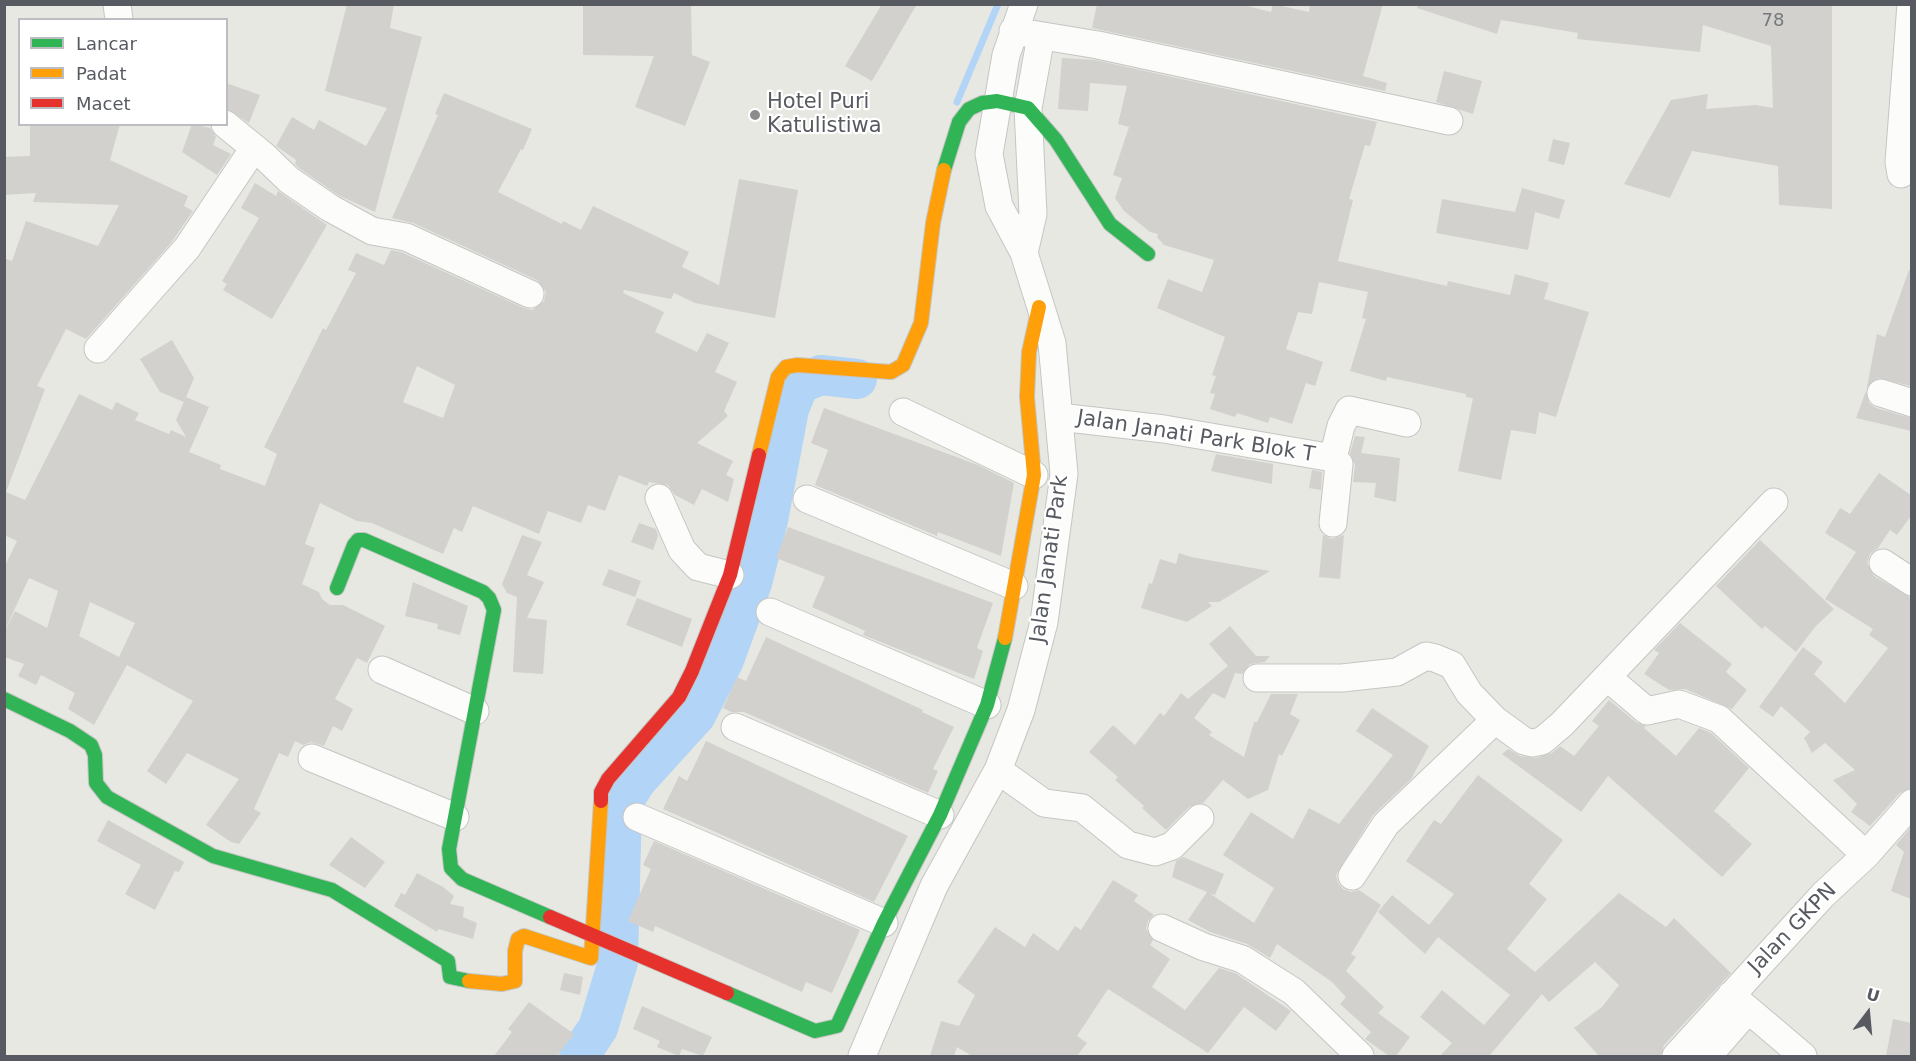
<!DOCTYPE html>
<style>
body{margin:0}
#map{position:relative;width:1916px;height:1061px;overflow:hidden;background:#e8e8e2;font-family:"DejaVu Sans",sans-serif}
canvas{display:block}
.frame{position:absolute;inset:0;border:6px solid #575b61;pointer-events:none}
.legend{position:absolute;left:18px;top:18px;width:210px;height:108px;box-sizing:border-box;background:#fff;border:2px solid #bcbdc0;margin:0;padding:8px 10px;list-style:none;font-size:18px;color:#575b61}
.legend li{display:flex;align-items:center;gap:12px;height:30px}
.legend b{width:30px;border:2px solid #bcbdc0}
.north{position:absolute;left:1838px;top:983px;width:60px;height:60px;-webkit-text-stroke:4px #fff;paint-order:stroke;rotate:16deg;font-size:16px;font-weight:700;line-height:24px;text-align:center;color:#575b61}
.north::after{content:'';display:block;margin:auto;width:21px;height:27px;background:#575b61;clip-path:polygon(50% 0,100% 100%,50% 72%,0 100%)}
</style>
<div id="map">
<canvas width="1916" height="1061"></canvas>
<div class="frame"></div>
<ul class="legend">
<li><b style="height:8px;background:#30b455"></b>Lancar</li>
<li><b style="height:8px;background:#ff9f0a"></b>Padat</li>
<li><b style="height:8px;background:#e5322d"></b>Macet</li>
</ul>
<div class="north">U</div>
</div>
<script>
const ctx = document.querySelector('canvas').getContext('2d');
ctx.lineJoin = 'round';
function poly(rows) {
  const path = new Path2D();
  for (const r of rows) {
    path.moveTo(r[0], r[1]);
    for (let i = 2; i < r.length; i += 2) path.lineTo(r[i], r[i + 1]);
  }
  return path;
}
function trace(path, color, width, dash) {
  ctx.strokeStyle = color;
  ctx.lineWidth = width;
  ctx.lineCap = dash ? 'butt' : 'round';
  ctx.setLineDash(dash || []);
  ctx.stroke(path);
}
function fillPath(path, color) {
  ctx.fillStyle = color;
  ctx.fill(path, 'evenodd');
}
function write(font, color, halo, rows, align = 'center') {
  ctx.font = font + ' "DejaVu Sans",sans-serif';
  ctx.lineWidth = 4.5;
  ctx.setLineDash([]);
  ctx.textBaseline = 'middle';
  ctx.strokeStyle = halo;
  ctx.fillStyle = color;
  for (const [text, x, y, turn = 0] of rows) {
    ctx.save();
    ctx.translate(x, y);
    ctx.rotate((+turn || 0) * Math.PI / 180);
    ctx.textAlign = isNaN(turn) ? turn : align;
    if (halo) ctx.strokeText(text, 0, 0);
    ctx.fillText(text, 0, 0);
    ctx.restore();
  }
}
trace(poly([
 [957,102,998,4]
]), '#b2d4f6', 7);
trace(poly([
 [579,1056,598,1028,618,962,622,804,636,781,696,715,724,660,752,583,768,520,789,409,799,384,821,375,857,379]
]), '#b2d4f6', 40);
fillPath(poly([
 [347,4,394,4,390,28,422,37,375,212,338,195,299,168,295,164,296,160,276,146,292,117,314,130,319,120,366,146,387,108,325,91],
 [583,4,691,5,692,55,710,62,685,126,635,107,654,56,583,55],
 [882,4,917,4,872,81,845,66],
 [1097,4,1239,4,1271,12,1273,4,1309,12,1310,4,1383,4,1363,76,1387,83,1385,91,1092,28],
 [1418,4,1832,4,1832,209,1779,205,1778,166,1692,151,1670,198,1624,184,1671,100,1708,94,1706,109,1755,105,1773,108,1771,46,1703,25,1700,52,1577,39,1578,33,1501,20,1497,34,1417,8],
 [1062,58,1095,60,1377,122,1370,146,1365,145,1349,199,1353,200,1338,261,1447,286,1448,281,1510,295,1515,274,1549,283,1544,299,1589,312,1556,417,1539,412,1536,434,1511,430,1501,480,1458,471,1473,398,1466,397,1466,394,1387,377,1386,381,1350,371,1366,319,1362,318,1368,292,1319,282,1312,314,1298,312,1286,349,1323,362,1315,386,1306,383,1292,424,1270,417,1268,423,1237,413,1235,417,1210,409,1215,394,1210,393,1216,376,1212,375,1225,337,1157,308,1168,279,1202,292,1214,260,1164,245,1157,237,1158,234,1150,232,1124,211,1115,198,1122,178,1113,175,1129,127,1118,124,1127,86,1090,83,1088,111,1058,109],
 [1444,71,1482,81,1473,114,1436,102],
 [226,83,260,95,249,123,226,108],
 [444,93,532,129,523,150,521,149,498,192,562,224,563,221,581,230,593,206,689,252,682,267,719,285,739,179,798,190,775,318,695,303,674,293,671,299,624,290,623,293,664,312,655,332,697,352,707,333,729,343,715,372,737,382,724,411,728,416,697,443,733,461,726,475,734,479,728,502,702,489,694,505,675,495,668,485,649,482,647,486,619,475,605,511,588,505,581,523,548,511,539,534,473,506,462,532,454,528,443,554,372,523,357,521,320,503,305,544,315,548,302,584,319,592,322,599,330,605,343,605,385,626,367,663,357,658,335,699,353,709,342,731,333,726,324,746,311,742,303,745,295,741,288,757,279,753,254,809,261,813,239,844,231,842,206,825,239,779,187,753,166,784,147,771,193,701,127,665,94,725,68,709,75,693,41,675,36,685,18,676,24,664,4,657,4,632,15,611,47,628,58,591,29,578,4,632,4,568,17,541,4,535,4,258,12,261,26,221,98,246,119,205,33,202,36,193,4,195,4,157,30,156,30,124,120,124,110,160,188,196,184,206,193,211,171,243,86,339,66,329,37,386,45,389,6,492,25,500,79,394,112,410,116,402,139,413,135,420,169,434,171,430,186,437,176,420,186,397,209,407,189,452,221,465,220,469,265,486,277,454,264,447,323,328,326,330,356,273,348,270,356,253,384,265,391,250,401,252,524,308,532,310,544,301,546,292,537,280,413,223,392,218,438,115,435,114],
 [417,366,455,385,443,418,403,402],
 [90,602,135,623,119,657,79,636],
 [192,124,210,128,216,137,213,145,231,154,217,175,182,152],
 [1553,139,1570,143,1564,165,1548,161],
 [255,183,276,196,278,191,327,225,272,319,223,290,227,284,222,281,259,218,241,208],
 [1522,188,1565,200,1559,219,1535,212,1528,250,1436,233,1442,199,1515,212],
 [1909,270,1911,270,1911,386,1878,378,1867,387,1877,334,1885,337],
 [172,340,194,378,184,402,160,392,140,359],
 [1866,391,1869,403,1876,408,1911,418,1911,431,1856,418],
 [824,408,978,465,1014,483,1001,556,938,532,937,536,815,485,828,450,811,443],
 [1355,436,1365,437,1361,453,1400,458,1396,502,1374,497,1376,483,1353,482,1355,465,1350,453],
 [1216,454,1273,464,1272,484,1211,471],
 [1312,470,1322,472,1321,490,1309,488],
 [1879,473,1911,495,1911,516,1897,535,1890,530,1878,548,1870,554,1867,563,1874,576,1911,598,1911,788,1900,793,1870,826,1851,812,1857,804,1833,780,1855,770,1825,743,1812,753,1804,738,1810,732,1781,706,1773,717,1759,707,1803,647,1823,662,1814,674,1845,703,1888,648,1869,635,1873,629,1825,599,1856,552,1825,533,1840,508,1850,514],
 [639,523,656,529,658,536,653,550,631,542],
 [788,527,993,603,977,648,983,651,974,679,863,635,865,631,812,607,825,577,776,558],
 [522,535,542,542,527,575,544,582,527,618,547,620,543,674,513,672,517,597,507,593,502,584],
 [1323,535,1332,539,1344,535,1340,579,1319,577],
 [1760,540,1834,609,1815,627,1796,652,1765,626,1762,629,1716,586],
 [1179,553,1191,557,1270,571,1219,602,1208,602,1212,606,1187,622,1141,608,1149,583,1152,584,1160,559,1176,564],
 [609,569,641,581,635,597,602,585],
 [413,582,468,606,460,635,437,629,438,624,405,616],
 [637,598,692,619,682,647,626,625],
 [1680,623,1732,664,1726,672,1747,690,1732,709,1685,689,1669,690,1644,674,1659,653,1654,650],
 [1230,626,1256,656,1270,656,1265,662,1250,664,1242,674,1235,673,1225,699,1213,693,1194,718,1212,732,1209,735,1244,757,1254,722,1257,722,1271,694,1298,694,1290,714,1300,720,1282,756,1279,754,1268,790,1248,799,1223,780,1203,803,1189,807,1166,830,1142,808,1144,806,1115,780,1118,777,1089,752,1113,725,1135,745,1160,713,1164,716,1181,693,1188,699,1228,666,1209,644],
 [766,637,923,710,922,712,954,727,933,769,938,771,928,793,744,712,731,712,723,708,737,677,746,681],
 [1609,700,1637,723,1646,726,1644,728,1676,756,1699,728,1711,733,1749,768,1714,811,1731,825,1728,827,1731,826,1752,844,1722,877,1608,776,1581,812,1502,754,1508,749,1520,756,1535,758,1552,753,1560,746,1574,756,1599,726,1592,721],
 [1372,708,1429,746,1411,779,1373,815,1336,875,1338,883,1343,889,1351,892,1359,890,1381,905,1351,954,1356,957,1346,971,1384,1007,1378,1013,1410,1037,1396,1056,1389,1056,1365,1039,1371,1032,1340,1004,1346,997,1332,982,1277,944,1270,958,1247,944,1210,932,1188,920,1207,892,1172,877,1176,861,1183,857,1224,874,1215,895,1209,893,1254,923,1274,888,1223,855,1251,812,1293,839,1309,808,1339,824,1393,755,1356,731],
 [706,741,908,836,874,902,663,809,679,776,687,781],
 [1478,775,1563,840,1529,884,1547,899,1507,949,1535,972,1619,893,1666,927,1674,918,1731,973,1664,1045,1661,1056,1599,1056,1574,1028,1602,1007,1619,985,1595,962,1549,1002,1542,994,1489,1056,1440,1056,1452,1043,1420,1017,1442,990,1484,1025,1510,995,1438,937,1425,954,1378,912,1392,895,1429,925,1454,894,1406,861,1434,820,1441,824],
 [108,820,184,862,179,872,175,871,155,910,125,894,141,865,97,841],
 [1911,827,1911,899,1891,891,1904,852,1896,845],
 [351,837,385,862,365,888,329,865],
 [654,841,860,930,832,993,806,982,802,992,655,926,653,932,628,921,651,869,643,865],
 [417,873,443,887,454,896,450,904,464,907,463,917,477,923,473,939,438,929,437,932,394,906,401,893,405,895],
 [1113,880,1138,895,1134,901,1154,915,1148,921,1146,929,1153,940,1150,945,1170,959,1152,987,1185,1010,1219,968,1235,973,1291,1011,1276,1031,1244,1007,1208,1053,1108,989,1077,1036,1087,1043,1077,1056,972,1056,957,1047,954,1056,930,1056,941,1021,959,1026,975,995,957,982,995,927,1025,947,1033,933,1058,951,1075,926,1081,930],
 [564,973,583,977,580,995,560,990],
 [529,1002,574,1034,557,1056,494,1056,512,1032,508,1029],
 [642,1006,712,1037,703,1056,682,1049,679,1056,657,1047,660,1041,633,1029],
 [1893,1019,1911,1023,1911,1056,1886,1056]
]), '#d2d1cd');
const street = poly([
 [117,4,119,20],
 [1013,31,1098,45,1449,121],
 [225,124,263,155,289,180,330,208,372,231,406,237,530,294],
 [1901,174,1899,162,1911,4],
 [1024,253,1033,214,1028,108,1041,36],
 [98,349,187,248,254,148],
 [1881,393,1912,403],
 [903,412,1034,475],
 [1059,417,1164,429,1333,458,1341,426,1349,410,1407,423],
 [659,498,682,550,698,567,730,575],
 [807,499,1014,586],
 [1333,523,1339,464,1333,458],
 [1883,563,1912,582],
 [770,612,987,705],
 [382,670,475,711],
 [1607,677,1647,711,1679,704,1719,719,1866,855],
 [1257,678,1342,678,1397,672,1426,656,1435,658,1452,665,1469,693,1495,720,1524,741,1532,743,1542,741,1562,724,1774,502],
 [735,727,940,815],
 [312,758,455,817],
 [998,770,1044,803,1082,808,1128,845,1155,852,1172,846,1200,818],
 [637,817,884,923],
 [1352,876,1386,824,1495,720],
 [1162,928,1204,947,1242,959,1294,992,1360,1056],
 [1731,995,1803,1056],
 [862,1056,934,886,998,770,1021,710,1044,622,1064,474,1052,343,1024,253,999,206,989,154,1006,55,1024,4],
 [1676,1056,1823,895,1866,855,1912,803],
 [1708,1056,1748,1010]
]);
const fast = poly([
 [944,170,959,122,969,109,982,103,997,101,1028,108,1056,140,1110,224,1148,254],
 [337,588,354,545,358,540,364,540,483,592,489,598,494,610,449,849,451,868,462,879,550,917],
 [4,699,70,731,91,745,95,755,96,783,107,797,213,856,332,890,448,961,450,977,469,981],
 [727,993,815,1031,837,1026,884,923,940,815,987,705,1005,638]
]);
const slow = poly([
 [759,455,778,377,786,367,797,365,891,372,903,365,921,323,933,223,944,170],
 [1005,638,1034,475,1027,397,1029,352,1039,307],
 [469,981,502,984,515,981,515,951,518,939,524,936,591,958,601,801]
]);
const jam = poly([
 [601,801,601,792,608,779,679,697,692,671,730,575,759,455],
 [550,917,727,993]
]);
trace(street, '#c4c6c4', 29);
trace(fast, '#c4c5c4', 16);
trace(slow, '#c4c5c4', 16);
trace(jam, '#c4c5c4', 16);
trace(street, '#fcfcfb', 27);
trace(fast, '#30b455', 14);
trace(slow, '#ff9f0a', 14);
trace(jam, '#e5322d', 14);
for (const [x, y, r, color] of [
 [755,115,6,"#8a8c8e"]
]) {
  const dot = new Path2D();
  dot.arc(x, y, r, 0, 2 * Math.PI);
  ctx.fillStyle = color;
  ctx.fill(dot);
  trace(dot, '#fff', 2);
}
write('18px', '#76797c', null, [
 ["78",1773,21]
]);
write('21px', '#575b61', '#fff', [
 ["Hotel Puri",767,103],
 ["Katulistiwa",767,127]
], 'left');
write('21px', '#575b61', '#fff', [
 ["Jalan Janati Park Blok T",1196,437,9],
 ["Jalan Janati Park",1050,559,-82],
 ["Jalan GKPN",1793,929,-46]
]);
</script>
